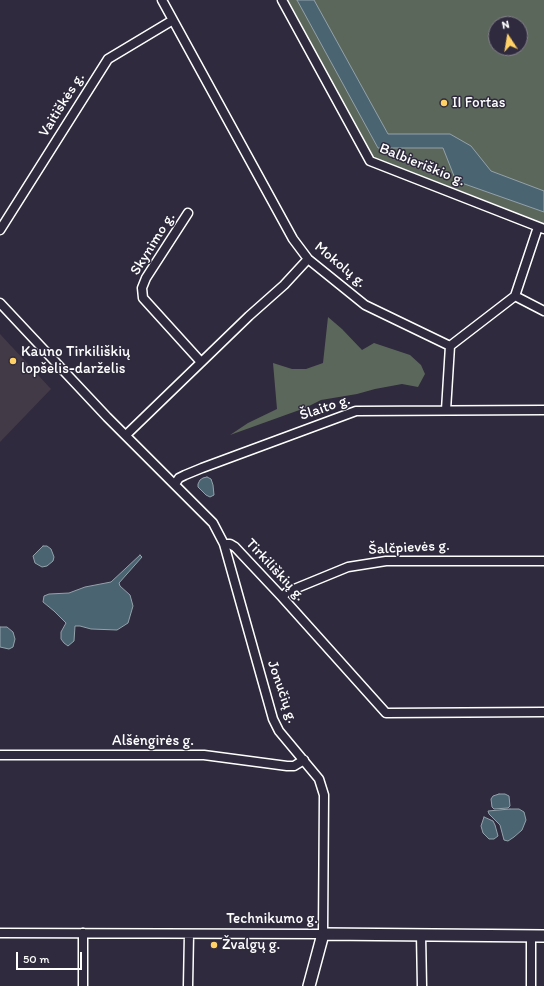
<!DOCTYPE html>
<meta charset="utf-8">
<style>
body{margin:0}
#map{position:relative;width:544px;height:986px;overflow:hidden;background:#2f2a3d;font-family:Itim,sans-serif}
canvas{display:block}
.north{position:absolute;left:488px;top:16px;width:40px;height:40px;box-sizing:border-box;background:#2f2a3d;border:1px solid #827f8b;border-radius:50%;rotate:348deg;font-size:11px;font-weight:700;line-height:16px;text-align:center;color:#fff}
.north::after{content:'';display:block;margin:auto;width:14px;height:18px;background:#ffd166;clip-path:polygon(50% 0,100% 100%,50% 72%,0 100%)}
.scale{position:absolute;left:16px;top:952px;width:66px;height:18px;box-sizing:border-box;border:2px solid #fff;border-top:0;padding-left:5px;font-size:12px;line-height:14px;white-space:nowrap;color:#fff;-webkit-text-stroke:3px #2f2a3d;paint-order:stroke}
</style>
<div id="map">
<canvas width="544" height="986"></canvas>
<div class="north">N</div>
<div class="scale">50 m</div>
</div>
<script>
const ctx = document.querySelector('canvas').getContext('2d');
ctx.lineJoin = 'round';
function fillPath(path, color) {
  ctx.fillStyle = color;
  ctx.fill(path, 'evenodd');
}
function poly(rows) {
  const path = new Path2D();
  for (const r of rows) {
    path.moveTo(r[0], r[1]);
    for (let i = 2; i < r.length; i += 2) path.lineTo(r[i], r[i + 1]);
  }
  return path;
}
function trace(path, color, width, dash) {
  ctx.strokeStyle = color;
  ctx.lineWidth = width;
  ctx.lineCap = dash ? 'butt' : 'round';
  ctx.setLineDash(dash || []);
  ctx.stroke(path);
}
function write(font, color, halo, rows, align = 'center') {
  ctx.font = font + ' Itim,sans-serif';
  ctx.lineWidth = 3;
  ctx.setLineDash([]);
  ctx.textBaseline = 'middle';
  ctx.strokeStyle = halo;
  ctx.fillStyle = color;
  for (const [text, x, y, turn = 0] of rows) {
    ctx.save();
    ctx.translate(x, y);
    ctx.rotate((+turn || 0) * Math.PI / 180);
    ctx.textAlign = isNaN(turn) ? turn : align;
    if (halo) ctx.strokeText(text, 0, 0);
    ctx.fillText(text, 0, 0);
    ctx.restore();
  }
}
fillPath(poly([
 [0,334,51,389,0,442]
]), '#433a47');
fillPath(poly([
 [287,0,544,0,544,223,373,157],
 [496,24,520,24,520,48,496,48],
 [328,317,342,329,362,350,374,343,410,355,421,365,425,374,418,387,402,384,375,389,357,394,321,400,305,408,230,435,248,423,277,409,273,363,292,369,306,369,323,363]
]), '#5c675b');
const water = poly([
 [297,0,314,0,388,134,450,134,471,146,491,171,544,191,544,212,456,181,443,148,378,148,297,0],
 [207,477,211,479,213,485,214,495,210,497,206,495,198,487,198,484,200,480,203,478,207,477],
 [43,546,47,546,51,549,54,557,53,561,47,566,42,567,35,563,33,556,43,546],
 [140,555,142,557,119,583,120,586,130,595,133,606,128,623,117,630,91,629,80,626,75,626,74,641,68,646,64,643,61,639,61,632,66,623,54,611,43,602,44,596,49,594,69,593,85,587,111,582,140,555],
 [0,627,7,627,13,632,15,639,13,647,9,649,0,647,0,627],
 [499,794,505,794,509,796,510,806,508,808,494,809,492,807,491,799,493,796,499,794],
 [510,809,519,809,524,812,526,820,522,830,514,837,508,841,504,840,500,825,489,814,488,811,510,809],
 [484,817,493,821,495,825,498,836,494,839,489,839,483,833,481,826,484,817]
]);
fillPath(water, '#4b6472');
trace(water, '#93a2aa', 1);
const street = poly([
 [162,0,293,239,308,259,365,305,450,346,515,296,544,311],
 [282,0,370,161,544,229],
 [188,213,146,278,142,288,143,298,201,362],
 [0,230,108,59,173,20],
 [515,296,538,227],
 [0,303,107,417,213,523,224,544,273,719,279,731,319,779,324,795,323,934,0,933],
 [446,410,450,346],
 [126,435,249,316,284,285,308,259],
 [175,484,179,478,185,475,202,468,356,411,544,410],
 [224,544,230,544,235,547,282,597,386,713,544,712],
 [282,597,287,592,348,567,386,561,544,561],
 [0,755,204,755,287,766,294,766,304,760],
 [421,934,422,986],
 [83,986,83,933],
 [188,986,189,934],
 [531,986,531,935]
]);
const secondary = poly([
 [309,986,323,934,544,936]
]);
trace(street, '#fff', 11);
trace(secondary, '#fff', 14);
trace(street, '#2f2a3d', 8);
trace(secondary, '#2f2a3d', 11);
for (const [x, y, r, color] of [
 [444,103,4,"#ffd166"],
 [13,361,4,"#ffd166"],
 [214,945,4,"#ffd166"]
]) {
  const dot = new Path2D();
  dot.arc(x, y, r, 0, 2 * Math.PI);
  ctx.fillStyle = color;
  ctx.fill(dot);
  trace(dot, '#2f2a3d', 1.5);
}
write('15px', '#fff', '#2f2a3d', [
 ["II Fortas",452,103],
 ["Kauno Tirkiliškių",21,352],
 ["lopšelis-darželis",21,369],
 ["Žvalgų g.",222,945]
], 'left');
write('15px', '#fff', '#2f2a3d', [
 ["Vaitiškės g.",62,105,-58],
 ["Balbieriškio g.",422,165,22],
 ["Skynimo g.",153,244,-58],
 ["Mokolų g.",340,265,40],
 ["Šlaito g.",325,408,-19],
 ["Šalčpievės g.",409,548,-3],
 ["Tirkiliškių g.",275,570,47],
 ["Jonučių g.",282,692,71],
 ["Alšėngirės g.",153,741],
 ["Technikumo g.",272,919]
]);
</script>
